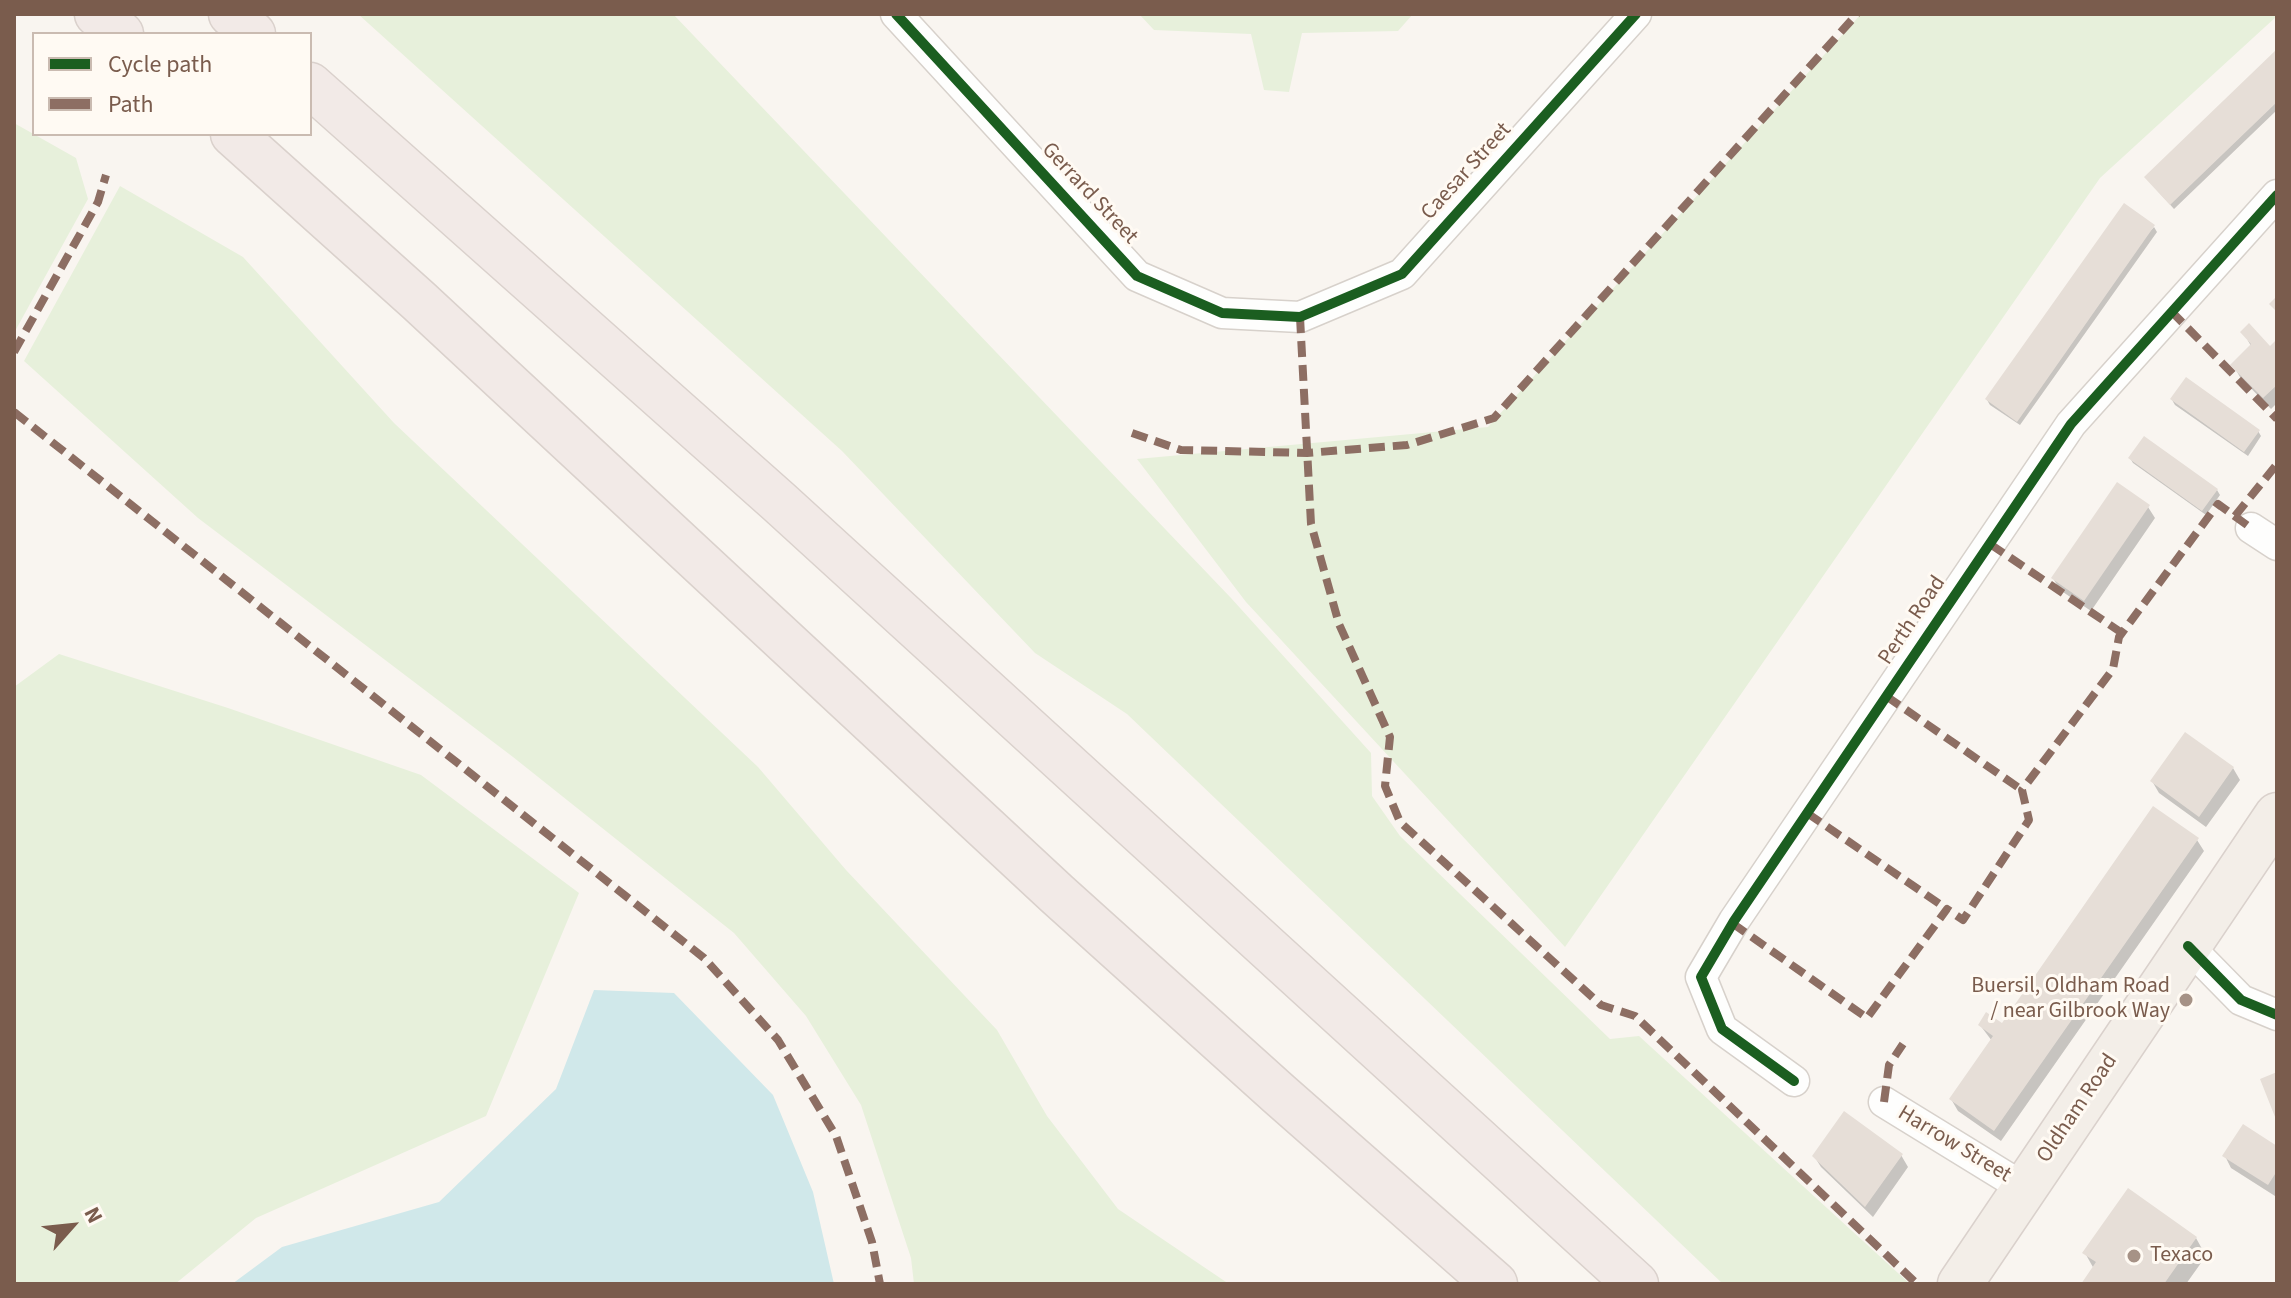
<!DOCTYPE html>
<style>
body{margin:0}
#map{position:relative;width:2291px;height:1298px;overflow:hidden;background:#f9f5f0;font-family:"Source Sans 3",sans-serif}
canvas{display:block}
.frame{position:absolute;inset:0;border:16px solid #7a5c4d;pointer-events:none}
.legend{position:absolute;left:32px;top:32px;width:280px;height:104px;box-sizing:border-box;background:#fffaf3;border:2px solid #cabbb1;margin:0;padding:10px 14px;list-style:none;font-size:24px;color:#7a5c4d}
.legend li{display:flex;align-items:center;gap:16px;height:40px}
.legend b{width:40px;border:2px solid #cabbb1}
.north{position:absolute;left:32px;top:1186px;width:80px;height:80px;-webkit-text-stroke:6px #fffaf3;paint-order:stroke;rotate:63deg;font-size:22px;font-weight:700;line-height:32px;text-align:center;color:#7a5c4d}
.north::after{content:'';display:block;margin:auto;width:28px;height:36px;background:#7a5c4d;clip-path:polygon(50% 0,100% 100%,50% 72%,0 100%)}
</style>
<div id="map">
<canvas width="2291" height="1298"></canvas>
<div class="frame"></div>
<ul class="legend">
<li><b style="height:10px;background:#1b5e20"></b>Cycle path</li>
<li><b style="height:10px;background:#8d6e63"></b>Path</li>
</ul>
<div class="north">N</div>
</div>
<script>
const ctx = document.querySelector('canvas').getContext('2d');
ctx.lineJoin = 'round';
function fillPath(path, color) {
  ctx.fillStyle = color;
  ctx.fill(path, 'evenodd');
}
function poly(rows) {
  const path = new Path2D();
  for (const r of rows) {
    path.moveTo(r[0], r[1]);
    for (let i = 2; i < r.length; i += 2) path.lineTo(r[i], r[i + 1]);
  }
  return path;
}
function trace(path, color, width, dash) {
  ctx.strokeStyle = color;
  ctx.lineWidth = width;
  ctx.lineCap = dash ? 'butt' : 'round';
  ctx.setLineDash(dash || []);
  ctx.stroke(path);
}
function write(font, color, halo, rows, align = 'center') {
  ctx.font = font + ' "Source Sans 3",sans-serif';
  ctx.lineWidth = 6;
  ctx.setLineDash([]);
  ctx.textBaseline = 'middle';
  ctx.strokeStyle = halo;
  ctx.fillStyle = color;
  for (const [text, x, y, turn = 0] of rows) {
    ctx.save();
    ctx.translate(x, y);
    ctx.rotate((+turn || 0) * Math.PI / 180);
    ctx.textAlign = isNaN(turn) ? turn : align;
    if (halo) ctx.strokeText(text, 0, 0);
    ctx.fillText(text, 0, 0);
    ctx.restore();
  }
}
fillPath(poly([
 [358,14,673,14,1231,598,1371,753,1372,796,1400,836,1610,1039,1639,1036,1910,1284,1723,1284,1127,714,1035,653,842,451],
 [1139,14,1413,14,1398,31,1302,33,1289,92,1264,90,1251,34,1154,30],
 [1861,14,2277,14,2277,16,2100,178,1565,947,1246,602,1137,459,1488,427],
 [14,123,76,158,88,199,14,333],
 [120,186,243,257,394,423,758,767,846,870,997,1030,1047,1116,1118,1209,1229,1284,914,1284,911,1258,861,1105,806,1016,734,933,513,757,198,518,24,361],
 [59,654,228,708,421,775,579,893,486,1116,256,1218,175,1284,14,1284,14,687]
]), '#e7f0db');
fillPath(poly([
 [594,990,674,993,773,1095,813,1192,834,1284,232,1284,282,1247,439,1202,556,1089]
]), '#d0e8ea');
fillPath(poly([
 [2277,52,2277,110,2174,209,2146,178],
 [2154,227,2157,232,2020,425,1990,405,1987,400],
 [2243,332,2270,348,2277,341,2277,403,2271,409,2240,377,2233,365,2251,346],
 [2172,400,2258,431,2261,436,2248,456,2175,405],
 [2130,458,2217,490,2220,495,2206,515,2133,463],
 [2148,507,2155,518,2091,611,2060,590,2053,578],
 [2233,768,2240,780,2206,827,2159,793,2152,781],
 [2197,840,2204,851,2001,1141,1958,1111,1951,1099,1992,1041,1980,1025,2002,1026],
 [2277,1148,2277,1192,2275,1196,2231,1168,2225,1156],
 [1901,1155,1908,1167,1873,1217,1821,1167,1814,1156],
 [2196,1238,2206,1256,2186,1284,2084,1284,2094,1269,2085,1253]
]), '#0003');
fillPath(poly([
 [2277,49,2277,102,2170,205,2144,177],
 [2124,203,2155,225,2017,422,1985,399],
 [2277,296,2277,312,2269,304],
 [2249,323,2270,346,2277,339,2277,385,2263,398,2230,365,2251,344,2240,332],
 [2186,377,2260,430,2244,452,2170,399],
 [2144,436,2218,489,2202,511,2128,458],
 [2117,482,2150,505,2084,601,2051,578],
 [2185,732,2234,767,2199,817,2150,781],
 [2153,806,2199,838,1994,1131,1949,1099,1993,1036,1978,1025,1986,1012,2002,1023],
 [2277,1072,2277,1122,2260,1079],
 [1844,1111,1903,1154,1865,1207,1812,1156],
 [2243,1124,2277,1146,2277,1171,2268,1185,2222,1156],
 [2128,1188,2197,1237,2164,1284,2081,1284,2096,1262,2082,1253]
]), '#e6ded7');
const street = poly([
 [896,14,1137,276,1222,313,1300,317,1402,274,1636,14],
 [2251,528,2277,545],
 [2188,946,2241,1000,2277,1015],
 [1794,1081,1722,1029,1701,977,1734,921,2071,424,2277,195],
 [1884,1102,2024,1188]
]);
const primary = poly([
 [1960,1284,2277,815]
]);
const highway = poly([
 [97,14,121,34],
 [231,14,253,34],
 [310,85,779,502,1636,1284],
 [233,134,419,301,1057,894,1279,1094,1495,1284]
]);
trace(street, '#d7d1cb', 33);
trace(primary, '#dad1cc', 47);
trace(highway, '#dad1cc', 47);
trace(street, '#fefefd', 30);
trace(primary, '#f3eee8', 44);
trace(highway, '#f2eae7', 44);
trace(poly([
 [2171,311,2277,419],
 [1300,317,1311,524,1339,624,1390,737,1385,786,1400,822,1601,1005,1635,1016,1917,1284],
 [14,352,98,202,106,175],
 [14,412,704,958,778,1040,836,1136,872,1242,880,1284],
 [1132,433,1181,450,1307,453,1407,445,1494,418,1857,14],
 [2235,516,2277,464],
 [1990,544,2122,633],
 [1886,696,2022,790],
 [1807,813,1947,909],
 [1732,923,1867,1018,1947,909,1963,920,2029,820,2022,790,2113,669,2119,637,2218,504,2251,528],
 [1884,1102,1889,1065,1903,1044]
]), '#8d6e63', 8, [16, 8]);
trace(poly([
 [896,14,1137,276,1222,313,1300,317,1402,274,1636,14],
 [2188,946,2241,1000,2277,1015],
 [1794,1081,1722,1029,1701,977,1734,921,2071,424,2277,195]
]), '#1b5e20', 10);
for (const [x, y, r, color] of [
 [2186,1000,8,"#a69286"],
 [2134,1256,8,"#a69286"]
]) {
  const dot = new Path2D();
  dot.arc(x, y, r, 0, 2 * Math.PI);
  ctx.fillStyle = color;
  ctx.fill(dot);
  trace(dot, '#fffaf3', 3);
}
write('22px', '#7a5c4d', '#fffaf3', [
 ["Caesar Street",1467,172,-48],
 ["Gerrard Street",1089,194,47],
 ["Perth Road",1913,621,-56],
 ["Oldham Road",2078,1109,-56],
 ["Harrow Street",1954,1145,31]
]);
write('22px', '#7a5c4d', '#fffaf3', [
 ["Buersil, Oldham Road",2170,987],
 ["/ near Gilbrook Way",2170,1012],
 ["Texaco",2150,1256,"left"]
], 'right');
</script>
